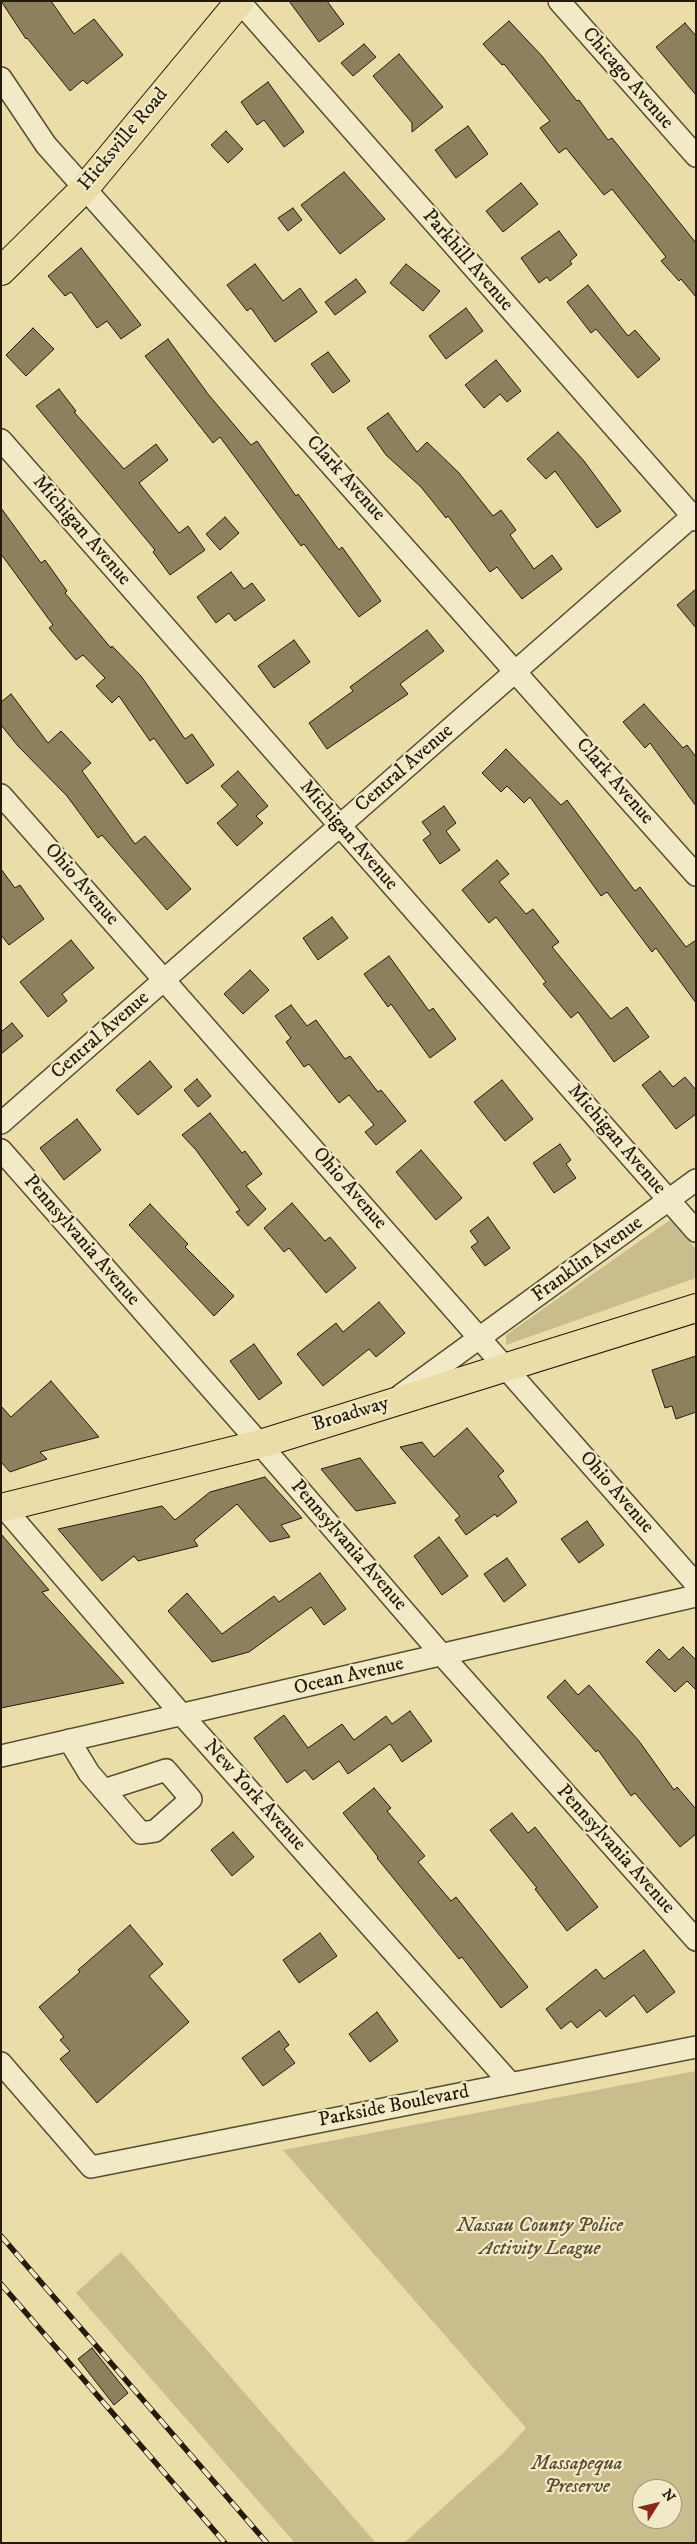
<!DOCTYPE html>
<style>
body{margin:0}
#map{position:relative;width:697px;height:2544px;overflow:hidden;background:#ebdda8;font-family:"IM FELL DW Pica",serif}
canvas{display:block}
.frame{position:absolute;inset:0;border:2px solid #251b0c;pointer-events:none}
.north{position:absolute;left:632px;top:2479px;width:50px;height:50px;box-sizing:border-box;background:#f2e9c6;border:1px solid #a0977c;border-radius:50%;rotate:54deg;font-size:14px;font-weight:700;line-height:20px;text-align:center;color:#251b0c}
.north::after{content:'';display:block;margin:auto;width:18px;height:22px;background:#8f2418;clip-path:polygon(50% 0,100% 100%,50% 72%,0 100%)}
</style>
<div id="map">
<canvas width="697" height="2544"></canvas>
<div class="frame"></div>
<div class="north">N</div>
</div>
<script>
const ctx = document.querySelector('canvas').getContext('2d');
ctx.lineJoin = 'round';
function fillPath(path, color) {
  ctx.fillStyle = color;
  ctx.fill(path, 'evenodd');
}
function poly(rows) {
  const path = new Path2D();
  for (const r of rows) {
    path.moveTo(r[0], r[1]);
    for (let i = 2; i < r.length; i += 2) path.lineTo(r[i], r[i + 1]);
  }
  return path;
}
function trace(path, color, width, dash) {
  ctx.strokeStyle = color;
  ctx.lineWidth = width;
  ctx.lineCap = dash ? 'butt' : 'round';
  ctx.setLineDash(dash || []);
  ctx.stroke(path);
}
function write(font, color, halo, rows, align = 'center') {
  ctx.font = font + ' "IM FELL DW Pica",serif';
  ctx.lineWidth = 4.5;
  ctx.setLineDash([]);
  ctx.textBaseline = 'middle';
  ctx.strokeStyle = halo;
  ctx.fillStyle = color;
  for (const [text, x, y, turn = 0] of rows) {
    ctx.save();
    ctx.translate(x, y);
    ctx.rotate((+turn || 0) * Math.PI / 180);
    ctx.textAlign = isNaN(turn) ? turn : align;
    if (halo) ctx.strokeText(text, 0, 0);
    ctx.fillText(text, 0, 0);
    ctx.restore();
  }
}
fillPath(poly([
 [670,1220,696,1249,696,1278,506,1345,506,1335],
 [696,2071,696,2543,404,2543,504,2452,526,2428,283,2150],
 [642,2489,672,2489,672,2519,642,2519],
 [121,2252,376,2543,295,2543,76,2293]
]), '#c9bc8d');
const building = poly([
 [1,1,51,1,74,34,94,19,123,55,87,84,83,80,70,91,27,38,26,39,1,1],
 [289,1,327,1,344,24,319,42,289,1],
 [509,21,542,56,577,101,579,100,608,140,612,138,696,243,696,297,681,279,679,281,661,261,666,257,612,189,604,195,566,148,559,153,540,128,550,121,504,64,502,65,483,44,509,21],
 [685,23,696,36,696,95,656,47,685,23],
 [364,44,376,57,353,76,341,63,364,44],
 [399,54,443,107,412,132,412,123,373,76,399,54],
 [268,82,304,132,284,147,264,120,257,125,241,102,268,82],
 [468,126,488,154,456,178,435,150,468,126],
 [226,131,243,149,228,163,211,145,226,131],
 [344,172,385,219,340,254,301,205,344,172],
 [521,183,538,204,503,232,486,211,521,183],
 [293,208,302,220,288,231,278,218,293,208],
 [559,231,577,255,570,261,572,264,550,281,547,277,539,283,521,258,559,231],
 [81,248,141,325,121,339,107,321,97,328,71,292,65,296,48,276,81,248],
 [255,264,283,301,300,288,317,312,275,342,251,308,247,311,227,285,255,264],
 [406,264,440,291,423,311,390,283,406,264],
 [356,279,366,292,335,315,325,302,356,279],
 [588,285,628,336,635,330,660,359,638,378,596,329,591,333,567,302,588,285],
 [466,308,483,331,446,359,429,336,466,308],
 [33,328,54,349,26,376,6,355,33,328],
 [168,339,208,394,251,445,257,441,296,496,298,494,339,550,342,547,381,601,359,617,304,544,301,546,220,437,213,443,145,356,168,339],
 [328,352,350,381,333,393,311,364,328,352],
 [496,360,521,391,507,402,500,394,484,408,465,385,496,360],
 [59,389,76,411,74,412,124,469,156,444,168,460,139,483,179,533,188,526,205,550,170,575,153,552,155,550,36,406,59,389],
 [388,413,417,452,427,442,459,473,493,516,501,510,516,530,510,535,534,569,552,555,562,569,522,599,497,567,490,572,448,516,446,518,421,487,386,455,367,428,388,413],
 [558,432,584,461,621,511,597,528,555,471,546,479,527,459,558,432],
 [1,508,41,563,45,560,67,591,65,593,111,648,112,646,141,676,185,739,192,734,214,765,187,784,154,738,150,741,119,696,112,703,96,686,105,678,83,655,76,660,49,628,53,625,1,554,1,508],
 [225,517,239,533,220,550,206,534,225,517],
 [231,572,244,589,252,583,265,600,235,621,229,613,216,623,197,597,231,572],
 [696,589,696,628,677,605,696,589],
 [427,630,444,651,400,684,408,694,327,749,309,723,353,691,350,687,427,630],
 [294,640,310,662,274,688,258,666,294,640],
 [11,694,48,743,61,731,91,763,82,771,135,844,145,836,191,889,167,910,102,835,98,838,67,796,18,746,1,725,1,702,11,694],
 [644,704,683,748,687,745,696,757,696,806,650,743,645,748,623,722,644,704],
 [506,749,561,805,567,800,635,891,640,887,686,947,696,940,696,1003,656,948,652,952,607,892,601,896,530,797,524,803,507,786,501,792,482,773,506,749],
 [238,771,268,806,256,816,263,823,237,846,217,823,238,805,221,786,238,771],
 [444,806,456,823,446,831,460,850,440,864,423,840,431,834,422,822,444,806],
 [497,860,509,874,499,882,526,914,533,909,559,942,552,947,611,1019,627,1007,649,1037,614,1062,578,1012,571,1018,543,984,546,982,496,917,489,923,462,890,497,860],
 [1,869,15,888,20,885,44,919,9,945,1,935,1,869],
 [332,917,348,938,318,960,303,938,332,917],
 [71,940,94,968,62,994,67,1001,48,1017,20,982,71,940],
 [389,956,429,1011,433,1008,456,1039,430,1058,391,1004,388,1007,364,974,389,956],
 [250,970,269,990,243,1014,224,994,250,970],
 [291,1005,307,1026,316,1020,345,1059,350,1056,378,1092,381,1090,406,1121,376,1145,365,1132,374,1125,349,1095,339,1103,309,1064,304,1067,286,1042,291,1038,275,1016,291,1005],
 [12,1023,23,1036,1,1054,1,1032,12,1023],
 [150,1061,172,1087,138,1115,116,1090,150,1061],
 [660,1071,673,1087,685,1077,696,1090,696,1114,676,1129,642,1085,660,1071],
 [197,1079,211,1096,198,1107,184,1090,197,1079],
 [502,1080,533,1119,505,1141,474,1102,502,1080],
 [210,1113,242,1153,245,1151,262,1174,246,1186,266,1209,248,1226,236,1212,240,1210,196,1150,182,1135,210,1113],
 [77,1119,101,1150,64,1180,40,1148,77,1119],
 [560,1144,571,1160,566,1164,576,1178,554,1193,533,1163,560,1144],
 [421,1150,462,1198,436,1220,396,1172,421,1150],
 [292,1203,325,1241,330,1237,356,1268,326,1293,289,1248,284,1252,264,1228,292,1203],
 [150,1204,188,1244,185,1247,234,1296,214,1316,129,1225,150,1204],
 [488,1217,510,1248,485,1266,471,1247,478,1242,470,1231,488,1217],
 [379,1302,405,1333,376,1357,369,1349,323,1386,297,1354,336,1323,343,1332,379,1302],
 [254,1344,282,1383,259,1400,230,1361,254,1344],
 [696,1356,696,1412,676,1419,672,1406,665,1408,652,1370,696,1356],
 [51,1381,99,1437,40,1452,47,1459,10,1472,1,1462,1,1406,11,1417,51,1381],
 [467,1428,504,1471,498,1476,517,1502,497,1517,495,1514,466,1535,455,1520,460,1516,400,1447,422,1442,434,1457,467,1428],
 [360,1458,396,1503,356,1511,321,1469,360,1458],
 [265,1477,302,1518,281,1525,290,1537,270,1542,237,1504,194,1540,198,1546,138,1561,134,1556,102,1581,58,1529,162,1506,175,1520,210,1492,265,1477],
 [587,1521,604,1545,579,1563,561,1539,587,1521],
 [1,1534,49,1590,42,1592,124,1683,1,1708,1,1534],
 [439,1537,468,1576,442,1595,414,1556,439,1537],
 [507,1558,526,1585,504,1602,484,1574,507,1558],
 [320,1573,346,1609,324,1625,311,1607,249,1652,212,1662,168,1611,187,1593,222,1634,274,1596,279,1602,320,1573],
 [683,1647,696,1660,696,1690,687,1681,675,1692,646,1662,659,1649,669,1660,683,1647],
 [565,1680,578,1695,589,1685,639,1741,674,1790,677,1787,696,1809,696,1834,680,1847,635,1793,631,1796,598,1750,596,1752,547,1697,565,1680],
 [410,1711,432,1741,402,1762,390,1744,348,1774,339,1761,313,1780,305,1770,287,1783,254,1738,284,1715,308,1748,342,1724,354,1740,386,1716,392,1724,410,1711],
 [374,1788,391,1808,387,1811,425,1856,418,1862,451,1901,456,1897,528,1987,501,2008,462,1957,459,1959,377,1858,378,1857,343,1813,374,1788],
 [512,1813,528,1833,535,1827,598,1907,567,1931,535,1889,537,1888,490,1830,512,1813],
 [233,1832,254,1857,232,1876,211,1850,233,1832],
 [130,1925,163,1964,149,1976,189,2022,97,2103,60,2059,70,2051,60,2040,64,2037,39,2007,80,1972,78,1970,130,1925],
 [320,1933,337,1956,299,1983,283,1960,320,1933],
 [644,1950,675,1992,647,2013,634,1995,606,2017,600,2010,577,2028,571,2021,561,2029,546,2009,596,1969,604,1979,644,1950],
 [377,2012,398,2041,370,2062,349,2034,377,2012],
 [279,2031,289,2045,284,2049,295,2063,263,2086,242,2058,279,2031],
 [92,2348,128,2393,114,2405,78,2359,92,2348]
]);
fillPath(building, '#8c805d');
trace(building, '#251b0c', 1);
const minor = poly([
 [239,1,696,520],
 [559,1,696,156],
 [1,78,46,145,696,875],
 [1,440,696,1231],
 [1,795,696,1584],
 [1,1123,696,513],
 [1,1150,260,1444,442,1655,696,1940],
 [401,1395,696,1180],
 [1,1504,182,1715,511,2084],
 [69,1740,89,1773,141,1833,155,1831,191,1799,166,1770,104,1790],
 [1,1756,696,1596],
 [1,2063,91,2167,696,2047]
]);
const major = poly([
 [1,271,85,188,240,1],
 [1,1508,260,1444,696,1308]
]);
trace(minor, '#564c33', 24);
trace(major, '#251b0c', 30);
trace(minor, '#f2e9c6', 21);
trace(major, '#ebdda8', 28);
const rail = poly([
 [1,2236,267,2543],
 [1,2284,225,2543]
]);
trace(rail, '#251b0c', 5.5);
trace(rail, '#f2e9c6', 4, [11]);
write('20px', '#251b0c', '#f2e9c6', [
 ["Chicago Avenue",627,79,49],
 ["Hicksville Road",124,140,-50],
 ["Parkhill Avenue",467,261,49],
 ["Clark Avenue",345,479,48],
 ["Michigan Avenue",81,531,49],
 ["Central Avenue",405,769,-41],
 ["Clark Avenue",614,782,49],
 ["Michigan Avenue",348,836,49],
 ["Ohio Avenue",81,885,49],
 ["Central Avenue",101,1036,-41],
 ["Michigan Avenue",616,1140,49],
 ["Ohio Avenue",349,1189,49],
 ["Pennsylvania Avenue",81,1241,49],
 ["Franklin Avenue",588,1260,-36],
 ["Broadway",351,1415,-17],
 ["Ohio Avenue",616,1493,49],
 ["Pennsylvania Avenue",348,1546,49],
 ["Ocean Avenue",349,1677,-13],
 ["New York Avenue",254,1796,48],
 ["Pennsylvania Avenue",615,1850,48],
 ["Parkside Boulevard",394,2107,-11]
]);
write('italic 20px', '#564b33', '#f2e9c6', [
 ["Nassau County Police",540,2227],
 ["Activity League",540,2250],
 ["Massapequa",577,2465],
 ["Preserve",577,2488]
]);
</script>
